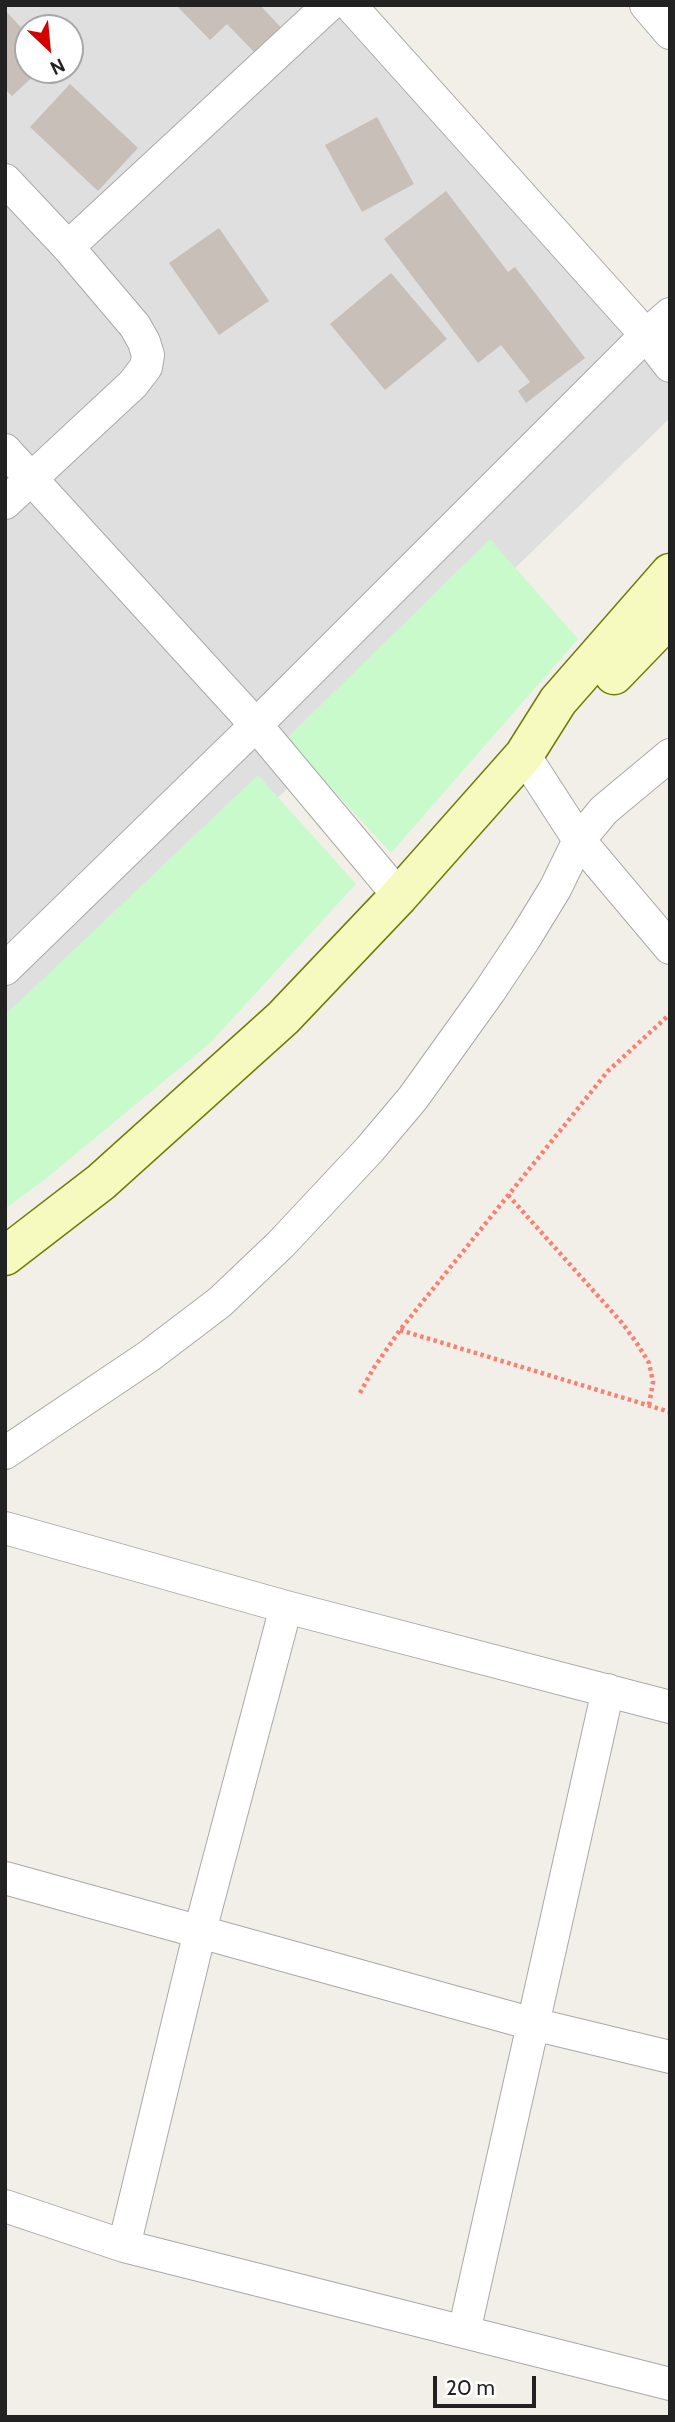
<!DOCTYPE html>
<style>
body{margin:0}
#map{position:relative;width:675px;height:2422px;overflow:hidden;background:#f2efe9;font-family:Cabin,sans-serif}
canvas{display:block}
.frame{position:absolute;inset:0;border:7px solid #222;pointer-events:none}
.north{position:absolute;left:14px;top:14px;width:70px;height:70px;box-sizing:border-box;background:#fff;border:2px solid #a7a7a7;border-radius:50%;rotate:154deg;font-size:19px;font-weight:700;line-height:28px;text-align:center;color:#222}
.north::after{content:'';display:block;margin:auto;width:24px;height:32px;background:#d40000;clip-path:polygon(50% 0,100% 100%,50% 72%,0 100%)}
.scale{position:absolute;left:433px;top:2376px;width:103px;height:32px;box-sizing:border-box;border:4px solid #222;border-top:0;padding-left:9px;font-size:21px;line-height:24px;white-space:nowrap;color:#222;-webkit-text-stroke:5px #fff;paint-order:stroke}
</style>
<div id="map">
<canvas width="675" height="2422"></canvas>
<div class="frame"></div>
<div class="north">N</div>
<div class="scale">20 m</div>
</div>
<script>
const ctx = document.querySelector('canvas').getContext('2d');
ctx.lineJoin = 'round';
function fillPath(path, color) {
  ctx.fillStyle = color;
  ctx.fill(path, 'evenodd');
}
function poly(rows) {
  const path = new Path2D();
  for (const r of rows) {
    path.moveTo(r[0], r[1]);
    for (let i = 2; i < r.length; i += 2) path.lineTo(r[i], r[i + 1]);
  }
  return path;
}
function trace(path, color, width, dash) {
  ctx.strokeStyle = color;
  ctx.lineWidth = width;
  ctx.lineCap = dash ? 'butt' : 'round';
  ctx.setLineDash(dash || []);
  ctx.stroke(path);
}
fillPath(poly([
 [5,5,347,5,670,378,670,418,5,1062],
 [28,28,70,28,70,70,28,70]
]), '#e0dfdf');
fillPath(poly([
 [490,539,578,639,391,853,286,739],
 [258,775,356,884,210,1043,49,1176,5,1209,5,1015]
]), '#c8facc');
fillPath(poly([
 [176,5,260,5,286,33,260,58,227,24,210,40],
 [5,10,28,35,28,70,40,70,12,96,5,89],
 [70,84,138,148,98,191,30,127],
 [377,117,414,184,362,212,325,145],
 [446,191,508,272,515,267,585,358,526,403,518,391,530,382,501,345,478,363,384,239],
 [219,228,269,301,219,335,169,263],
 [391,273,447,339,385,390,330,324]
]), '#c7bfb8');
const street = poly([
 [350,5,646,335,670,366],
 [646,5,670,33],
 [5,180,68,247,135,326,144,342,148,355,146,367,133,384,5,503],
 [68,247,329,5],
 [5,450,256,725,399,896],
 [524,755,579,840,670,948],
 [5,969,256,725,646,335,670,314],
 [5,1453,149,1356,220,1302,281,1244,370,1149,413,1098,489,992,525,938,555,889,579,840,604,810,670,755],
 [5,1528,286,1607,670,1707],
 [5,1878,533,2024,670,2057],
 [5,2206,124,2246,670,2384],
 [124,2246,200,1931,286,1607],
 [464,2332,608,1690]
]);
const secondary = poly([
 [614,675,670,617],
 [5,1256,101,1182,283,1018,399,896,524,755,558,701,670,573]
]);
trace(street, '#a9a9a9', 34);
trace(secondary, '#707d05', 41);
trace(poly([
 [508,1195,623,1324,638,1345,649,1363,653,1382,649,1405],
 [400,1330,670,1412],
 [360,1393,373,1369,400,1330,608,1071,670,1014]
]), '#fa8072', 4.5, [3.5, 3.5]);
trace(street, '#fff', 32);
trace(secondary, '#f7fabf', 38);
</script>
